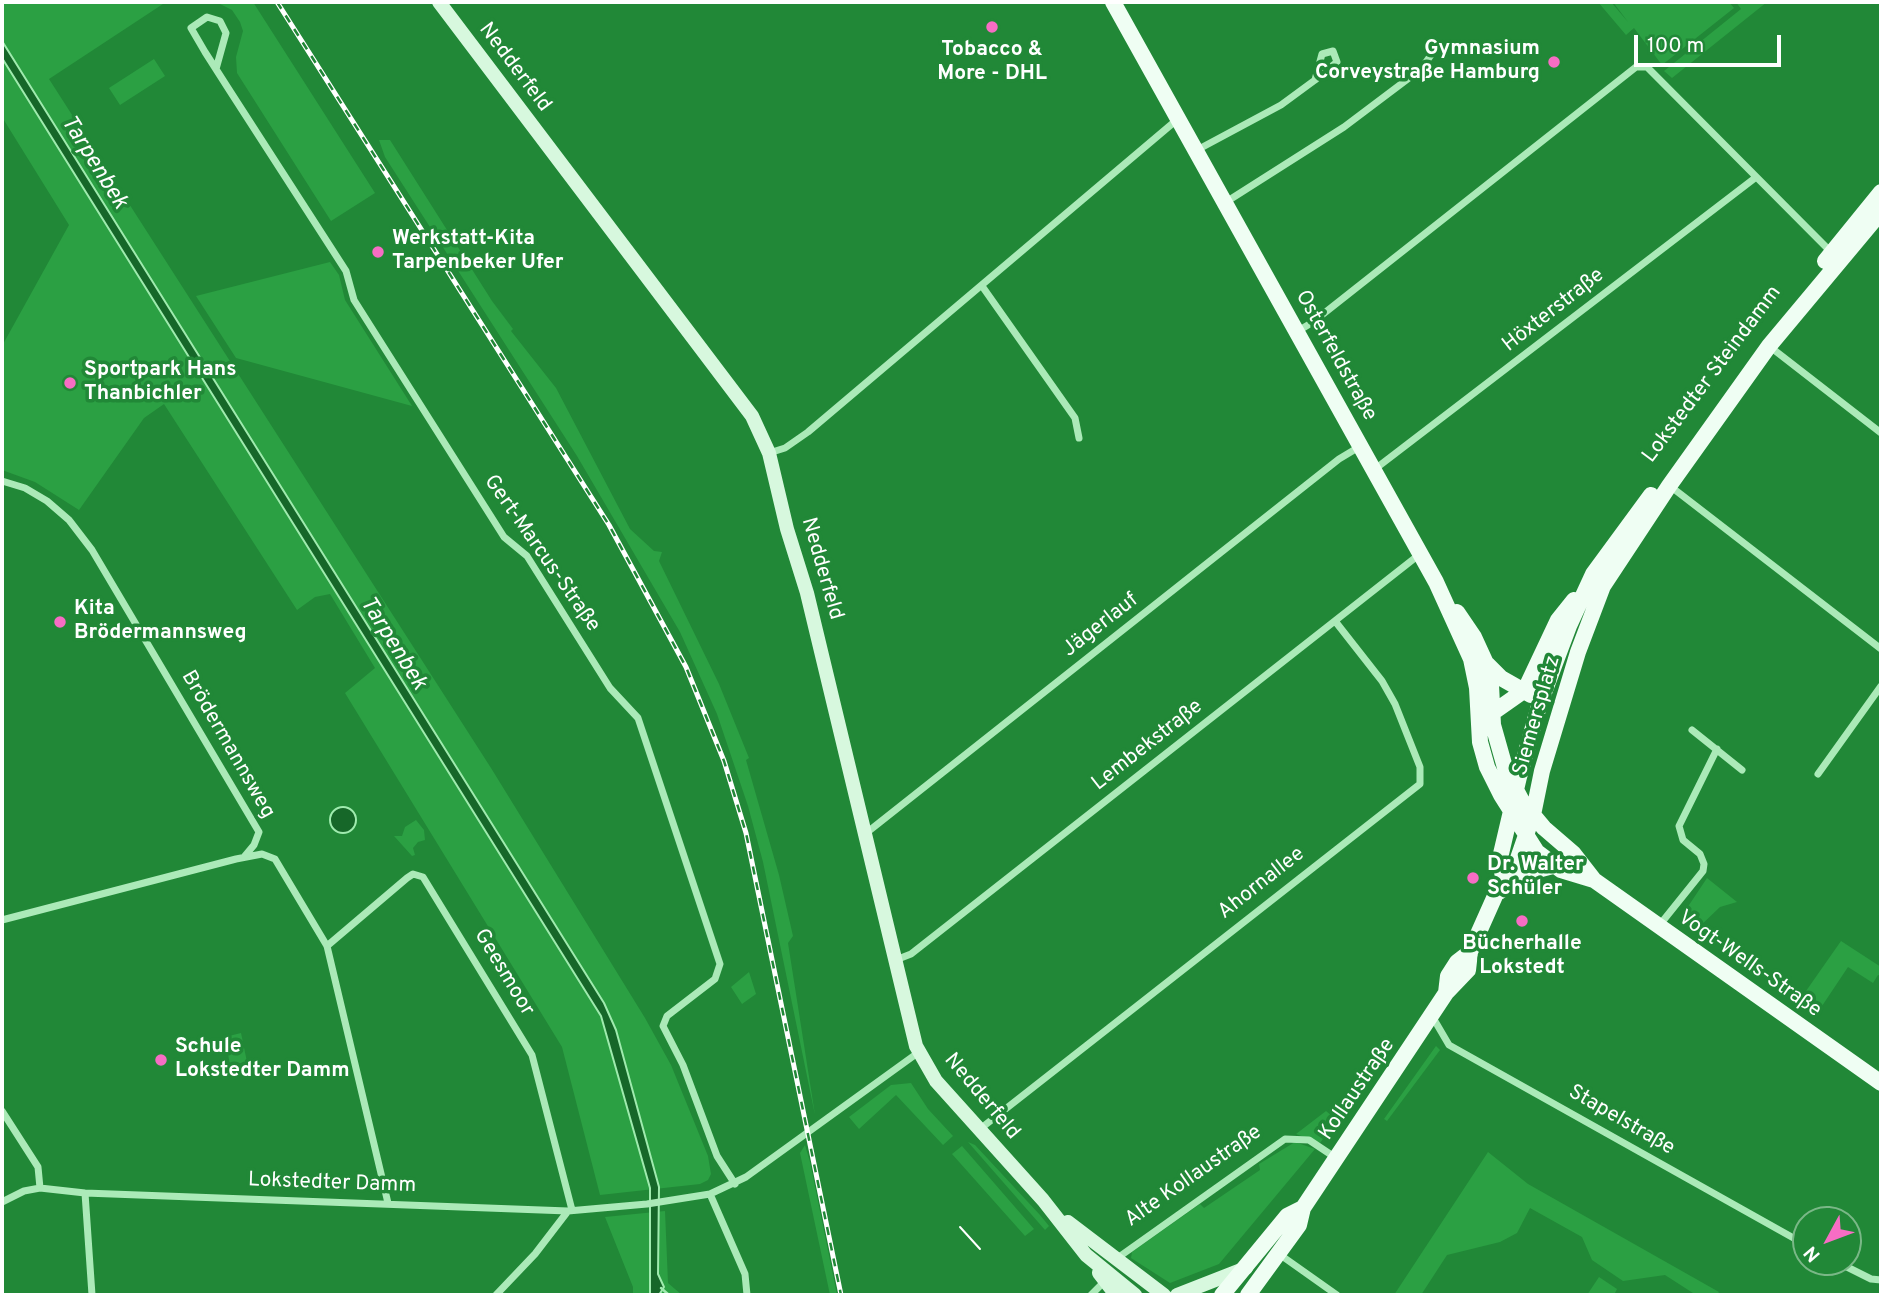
<!DOCTYPE html>
<meta charset="utf-8">
<style>
body{margin:0}
#map{position:relative;width:1883px;height:1297px;overflow:hidden;background:#218837;font-family:Overpass,sans-serif}
canvas{display:block}
.frame{position:absolute;inset:0;border:4px solid #fff;pointer-events:none}
.north{position:absolute;left:1792px;top:1206px;width:70px;height:70px;box-sizing:border-box;background:#218837;border:2px solid #7ab887;border-radius:50%;rotate:229deg;font-size:19px;font-weight:700;line-height:28px;text-align:center;color:#fff}
.north::after{content:'';display:block;margin:auto;width:24px;height:32px;background:#f76dc4;clip-path:polygon(50% 0,100% 100%,50% 72%,0 100%)}
.scale{position:absolute;left:1634px;top:35px;width:147px;height:32px;box-sizing:border-box;border:4px solid #fff;border-top:0;padding-left:9px;font-size:21px;line-height:24px;white-space:nowrap;color:#fff;-webkit-text-stroke:5px #218837;paint-order:stroke}
</style>
<div id="map">
<canvas width="1883" height="1297"></canvas>
<div class="frame"></div>
<div class="north">N</div>
<div class="scale">100 m</div>
</div>
<script>
const ctx = document.querySelector('canvas').getContext('2d');
ctx.lineJoin = 'round';
function fillPath(path, color) {
  ctx.fillStyle = color;
  ctx.fill(path, 'evenodd');
}
function poly(rows) {
  const path = new Path2D();
  for (const r of rows) {
    if (r.length === 3) {
      path.moveTo(r[0] + r[2], r[1]);
      path.arc(r[0], r[1], r[2], 0, 2 * Math.PI);
      continue;
    }
    path.moveTo(r[0], r[1]);
    for (let i = 2; i < r.length; i += 2) path.lineTo(r[i], r[i + 1]);
  }
  return path;
}
function trace(path, color, width, dash) {
  ctx.strokeStyle = color;
  ctx.lineWidth = width;
  ctx.lineCap = dash ? 'butt' : 'round';
  ctx.setLineDash(dash || []);
  ctx.stroke(path);
}
function write(font, color, halo, rows, align = 'center') {
  ctx.font = font + ' Overpass,sans-serif';
  ctx.lineWidth = 7;
  ctx.setLineDash([]);
  ctx.textBaseline = 'middle';
  ctx.strokeStyle = halo;
  ctx.fillStyle = color;
  for (const [text, x, y, turn = 0] of rows) {
    ctx.save();
    ctx.translate(x, y);
    ctx.rotate((+turn || 0) * Math.PI / 180);
    ctx.textAlign = isNaN(turn) ? turn : align;
    if (halo) ctx.strokeText(text, 0, 0);
    ctx.fillText(text, 0, 0);
    ctx.restore();
  }
}
fillPath(poly([
 [2,2,166,2,49,79,491,768,645,1018,671,1065,708,1156,711,1174,708,1180,700,1184,600,1195,562,1047,345,693,375,668,330,594,315,597,297,610,164,404,144,418,79,510,35,482,2,470,2,346,69,225,2,117],
 [216,2,253,2,375,193,331,221,237,73,236,57,243,31,240,22,232,10],
 [1598,2,1611,2,1628,22,1613,2,1729,2,1734,8,1662,65,1634,28,1626,35],
 [1736,2,1767,2,1672,78,1664,71,1741,9],
 [154,59,165,76,120,105,109,88],
 [379,140,390,140,492,301,513,329,511,331,556,388,630,529,654,551,662,552,659,561,719,684,749,758,746,760,779,875,793,936,788,943,815,1115,763,862,748,806,717,714,680,632,577,456,385,157],
 [330,262,339,275,345,300,412,406,236,358,196,296],
 [416,820,424,830,425,840,418,842,413,848,415,855,412,856,394,836,402,836,405,827],
 [1707,878,1737,902,1720,907,1697,929,1685,911],
 [1841,941,1881,967,1881,976,1878,975,1873,983,1848,967,1816,1015,1799,1001],
 [749,972,756,994,742,1004,731,987],
 [241,1033,247,1062,230,1065,225,1037],
 [1436,1046,1440,1050,1387,1121,1384,1119],
 [911,1083,928,1109,953,1136,943,1145,896,1095,859,1129,849,1117,891,1085],
 [1326,1111,1337,1120,1320,1143,1296,1134],
 [968,1142,975,1145,1040,1215,1049,1226,1045,1230],
 [1295,1142,1315,1149,1219,1264,1170,1283,1131,1258,1132,1252,1200,1204,1204,1208,1260,1170,1259,1164],
 [805,1145,810,1162,837,1295,830,1295,800,1153],
 [962,1146,1034,1229,1025,1236,952,1154],
 [1488,1152,1528,1184,1719,1292,1717,1295,1696,1295,1665,1275,1623,1281,1592,1260,1582,1237,1530,1208,1517,1233,1500,1242,1447,1255,1421,1295,1394,1295],
 [665,1211,668,1283,682,1295,633,1295,633,1287,605,1217],
 [1599,1277,1617,1289,1614,1295,1587,1295]
]), '#2ba043');
const water = poly([
 [2,41,604,1003,616,1030,659,1187,658,1274,664,1287,659,1295,650,1295,650,1188,601,1016,2,58,2,41],
 [343,820,13]
]);
fillPath(water, '#166729');
trace(water, '#9febae', 2);
trace(poly([
 [661,1288,669,1295]
]), '#9febae', 2.5);
trace(poly([
 [216,69,226,33,220,21,207,17,191,28,205,52,228,88,346,271,354,300,504,537,527,556,610,688,638,718,720,964,715,979,667,1016,663,1026,683,1065,717,1156,735,1184],
 [1197,150,1281,105,1315,80,1322,54,1333,51,1337,62,1315,80],
 [1226,202,1344,127,1421,69,1436,48],
 [982,286,1075,418,1079,438],
 [1298,331,1313,322,1636,67,1647,67,1831,252],
 [1769,346,1881,433],
 [769,453,785,448,808,432,1179,118],
 [1375,469,1755,178],
 [2,481,25,488,47,501,69,520,92,550,259,832,254,845,244,857],
 [1670,486,1881,649],
 [1692,730,1742,770],
 [1818,774,1881,686],
 [865,834,1339,459,1359,447],
 [2,920,236,859,262,854,275,859,327,946,388,1203],
 [1658,927,1703,871,1704,864,1700,854,1683,840,1679,826,1717,749],
 [327,946,407,878,413,874,423,877,532,1055,572,1210],
 [893,961,911,954,1420,554],
 [1432,1016,1449,1045,1806,1245],
 [2,1111,38,1167,40,1188],
 [980,1129,1420,784,1420,767,1395,704,1382,681,1335,621],
 [85,1193,92,1295],
 [710,1194,745,1274,747,1295],
 [2,1202,24,1191,40,1188,85,1193,568,1211,647,1204,710,1194,746,1177,919,1052],
 [1279,1254,1337,1295],
 [1116,1259,1285,1139,1309,1140,1336,1158],
 [1837,1262,1871,1279,1881,1280],
 [496,1295,535,1254,568,1211],
 [1091,1295,1105,1281]
]), '#abeab8', 7);
trace(poly([
 [439,2,752,416,769,453,787,529,807,593,916,1046,936,1081,1043,1200,1086,1255,1135,1295],
 [1068,1222,1164,1295],
 [1099,1273,1116,1295],
 [1177,1295,1246,1268]
]), '#d7f8de', 14);
trace(poly([
 [1113,2,1436,582,1471,659,1477,688,1480,742,1487,767,1501,795,1537,852,1561,870,1594,880],
 [1825,261,1881,192],
 [1457,612,1474,637,1485,661,1491,685,1493,725,1506,771,1523,803,1544,828,1573,853,1594,880,1881,1083],
 [1487,664,1501,678,1531,695],
 [1488,716,1525,690,1558,620,1574,600],
 [1503,878,1500,858,1519,777,1539,706,1569,626,1593,574,1651,495],
 [1499,892,1526,873,1553,866],
 [1446,993,1448,976,1457,962,1470,952],
 [1222,1295,1287,1216,1303,1208],
 [1248,1295,1299,1225,1303,1208,1446,993,1468,970,1470,952,1503,878,1516,864,1533,815,1542,771,1578,652,1603,586,1669,486,1769,346,1881,212]
]), '#effef3', 16);
trace(poly([
 [960,1227,980,1249]
]), '#fff', 2);
const rail = poly([
 [277,2,609,525,686,667,724,761,746,833,841,1295]
]);
trace(rail, '#fff', 5);
trace(rail, '#218837', 2.5, [8]);
for (const [x, y, r, color] of [
 [992,27,7,"#f76dc4"],
 [1554,62,7,"#f76dc4"],
 [378,252,7,"#f76dc4"],
 [70,383,7,"#f76dc4"],
 [60,622,7,"#f76dc4"],
 [1473,878,7,"#f76dc4"],
 [1522,921,7,"#f76dc4"],
 [161,1060,7,"#f76dc4"]
]) {
  const dot = new Path2D();
  dot.arc(x, y, r, 0, 2 * Math.PI);
  ctx.fillStyle = color;
  ctx.fill(dot);
  trace(dot, '#218837', 2.5);
}
write('bold 21px', '#fff', '#218837', [
 ["Gymnasium",1540,50,"right"],
 ["Corveystraße Hamburg",1540,74,"right"],
 ["Tobacco &",992,51,"center"],
 ["More - DHL",992,75,"center"],
 ["Werkstatt-Kita",392,240],
 ["Tarpenbeker Ufer",392,264],
 ["Sportpark Hans",84,371],
 ["Thanbichler",84,395],
 ["Kita",74,610],
 ["Brödermannsweg",74,634],
 ["Dr. Walter",1487,866],
 ["Schüler",1487,890],
 ["Bücherhalle",1522,945,"center"],
 ["Lokstedt",1522,969,"center"],
 ["Schule",175,1048],
 ["Lokstedter Damm",175,1072]
], 'left');
write('21px', '#fff', '#218837', [
 ["Nedderfeld",514,68,53],
 ["Höxterstraße",1554,311,-38],
 ["Osterfeldstraße",1335,356,61],
 ["Lokstedter Steindamm",1713,375,-53],
 ["Gert-Marcus-Straße",541,554,55],
 ["Nedderfeld",821,569,74],
 ["Jägerlauf",1101,626,-38],
 ["Siemersplatz",1538,716,-74],
 ["Brödermannsweg",227,745,60],
 ["Lembekstraße",1148,746,-38],
 ["Ahornallee",1262,884,-38],
 ["Vogt-Wells-Straße",1749,965,35],
 ["Geesmoor",503,973,59],
 ["Kollaustraße",1358,1090,-56],
 ["Nedderfeld",981,1097,50],
 ["Stapelstraße",1621,1121,30],
 ["Alte Kollaustraße",1194,1177,-35],
 ["Lokstedter Damm",332,1184,2]
]);
write('italic 23px', '#fff', '#218837', [
 ["Tarpenbek",93,163,58],
 ["Tarpenbek",392,644,58]
]);
</script>
